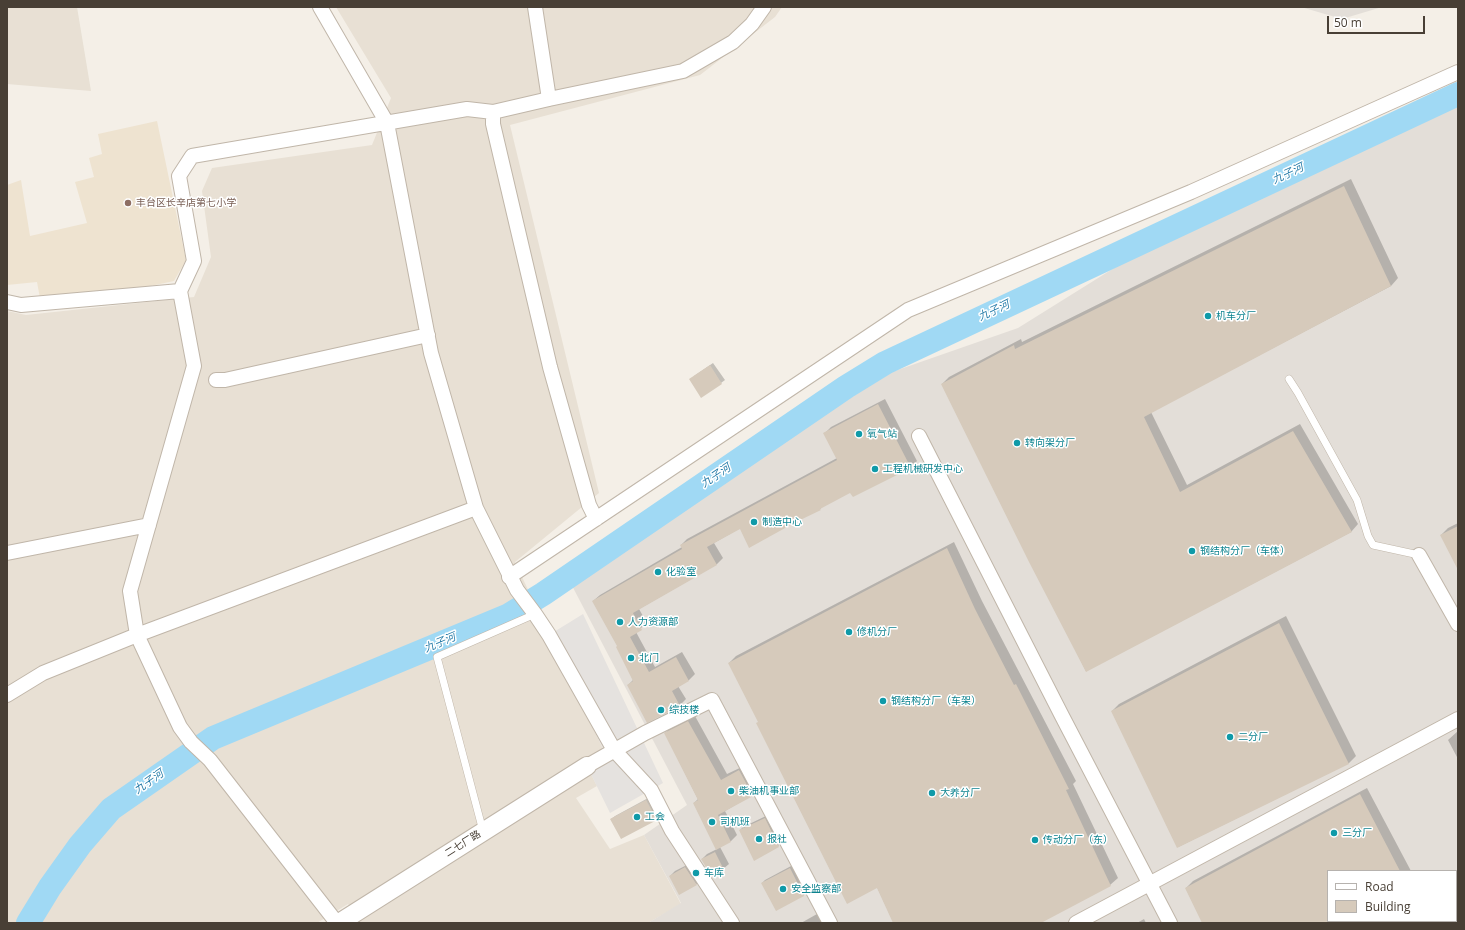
<!DOCTYPE html>
<meta charset="utf-8">
<style>
body{margin:0}
#map{position:relative;width:1465px;height:930px;overflow:hidden;background:#f4efe7;font-family:"Open Sans",sans-serif}
canvas{display:block}
.frame{position:absolute;inset:0;border:8px solid #483f35;pointer-events:none}
.legend{position:absolute;left:1327px;top:870px;width:130px;height:52px;box-sizing:border-box;background:#fff;border:1px solid #b6b2ae;margin:0;padding:5px 7px;list-style:none;font-size:12px;color:#483f35}
.legend li{display:flex;align-items:center;gap:8px;height:20px}
.legend b{width:20px;border:1px solid #b6b2ae}
.scale{position:absolute;left:1327px;top:16px;width:98px;height:18px;box-sizing:border-box;border:2px solid #483f35;border-top:0;padding-left:5px;font-size:12px;line-height:14px;white-space:nowrap;color:#483f35;-webkit-text-stroke:3px #fff;paint-order:stroke}
</style>
<div id="map">
<canvas width="1465" height="930"></canvas>
<div class="frame"></div>
<ul class="legend">
<li><b style="height:5px;background:#fff"></b>Road</li>
<li><b style="height:11px;background:#d6cabb"></b>Building</li>
</ul>
<div class="scale">50 m</div>
</div>
<script>
const ctx = document.querySelector('canvas').getContext('2d');
ctx.lineJoin = 'round';
function fillPath(path, color) {
  ctx.fillStyle = color;
  ctx.fill(path, 'evenodd');
}
function poly(rows) {
  const path = new Path2D();
  for (const r of rows) {
    path.moveTo(r[0], r[1]);
    for (let i = 2; i < r.length; i += 2) path.lineTo(r[i], r[i + 1]);
  }
  return path;
}
function trace(path, color, width, dash) {
  ctx.strokeStyle = color;
  ctx.lineWidth = width;
  ctx.lineCap = dash ? 'butt' : 'round';
  ctx.setLineDash(dash || []);
  ctx.stroke(path);
}
function write(font, color, halo, rows, align = 'center') {
  ctx.font = font + ' "Open Sans","Noto Sans SC",sans-serif';
  ctx.lineWidth = 3;
  ctx.setLineDash([]);
  ctx.textBaseline = 'middle';
  ctx.strokeStyle = halo;
  ctx.fillStyle = color;
  for (const [text, x, y, turn = 0] of rows) {
    ctx.save();
    ctx.translate(x, y);
    ctx.rotate((+turn || 0) * Math.PI / 180);
    ctx.textAlign = isNaN(turn) ? turn : align;
    if (halo) ctx.strokeText(text, 0, 0);
    ctx.fillText(text, 0, 0);
    ctx.restore();
  }
}
fillPath(poly([
 [7,7,77,7,91,91,7,84],
 [336,7,782,7,775,17,700,75,510,125,599,493,515,562,604,751,587,766,597,786,576,798,610,849,644,835,681,904,648,923,359,923,348,904,317,923,7,923,7,311,26,315,194,297,211,257,202,191,212,168,372,145,391,98]
]), '#e8e0d4');
fillPath(poly([
 [1301,7,1382,7,1342,19],
 [1458,105,1458,923,648,923,681,903,644,835,687,805,569,580,889,373,1018,328,1135,255],
 [1328,871,1456,871,1456,921,1328,921]
]), '#e3ded8');
fillPath(poly([
 [157,121,186,260,174,281,42,309,37,282,7,285,7,185,21,180,30,236,87,223,75,182,94,177,89,158,102,154,98,134]
]), '#eee3d0');
fillPath(poly([
 [583,614,663,783,610,813,587,766,604,751,549,635]
]), '#e5e2df');
fillPath(poly([
 [1351,179,1398,278,1391,286,1151,412,1187,485,1300,424,1358,524,1351,532,1086,671,942,384,949,377,1021,339,1022,342],
 [713,363,725,380,721,383,694,376],
 [885,399,917,461,911,467,853,496,850,491,823,506,820,509,740,528,714,543,723,558,717,564,639,609,647,623,636,632,655,667,682,652,695,674,689,680,678,686,686,699,680,705,628,685,633,680,618,646,593,601,600,595,682,547,681,545,687,539,837,458,825,433,831,427],
 [1458,523,1458,568,1441,535,1448,528],
 [954,542,982,601,1076,781,1073,784,1118,878,1110,885,1039,923,894,923,877,887,759,721,729,663,736,656],
 [1286,616,1356,756,1349,763,1178,847,1112,711,1119,704],
 [695,716,727,774,746,765,758,789,752,795,725,811,737,835,731,841,720,847,729,864,723,869,702,859,707,854,717,849,694,803,698,799,665,733,672,727],
 [1458,731,1458,759,1448,740],
 [1367,788,1411,871,1328,871,1328,921,1437,921,1438,923,1203,923,1186,888,1193,881],
 [650,797,660,816,656,819,611,819,615,816],
 [768,815,781,843,778,846,740,830,743,827],
 [691,863,702,879,697,884,670,876,675,871],
 [793,865,807,891,804,895,776,909,762,883,765,880],
 [817,914,822,923,801,923],
 [1144,919,1146,923,1137,923]
]), '#0003');
trace(poly([
 [28,923,50,887,80,845,111,809,213,738,509,615,543,594,846,387,885,363,1458,94]
]), '#a0d9f4', 24);
fillPath(poly([
 [1344,186,1391,286,1144,417,1180,492,1293,431,1352,532,1086,672,1029,562,941,384,1014,345,1015,349],
 [710,365,722,384,701,398,689,379],
 [878,404,911,468,853,497,850,493,820,509,821,510,796,522,749,548,740,529,707,547,717,565,633,613,642,630,630,637,649,672,676,657,689,681,672,691,680,706,647,723,627,685,633,681,616,647,617,646,592,601,682,549,680,545,837,460,823,433],
 [1458,526,1458,570,1440,535],
 [947,548,975,609,1014,685,1016,684,1069,789,1066,790,1111,886,1041,923,893,923,877,888,847,904,756,723,758,722,728,663],
 [1279,623,1349,764,1177,848,1111,711],
 [688,721,721,780,739,770,753,796,718,815,731,842,716,850,693,803,698,800,664,733],
 [1360,794,1400,871,1328,871,1328,923,1202,923,1185,888],
 [646,800,657,820,621,839,610,819],
 [765,818,779,847,754,861,739,830],
 [715,852,724,870,712,877,701,859],
 [685,867,697,885,679,895,669,876],
 [790,868,804,896,776,911,761,883]
]), '#d6cabb');
const service = poly([
 [1289,379,1298,393,1357,500,1368,536,1373,545,1419,555],
 [483,831,437,657,535,614]
]);
const minor = poly([
 [320,7,387,123,431,353,476,508,517,590,535,614,549,635,614,750,651,790,672,831,732,923],
 [535,7,549,99],
 [493,112,493,124,550,367,589,505,596,519],
 [7,302,21,305,180,291],
 [216,380,225,380,428,335],
 [919,436,1062,716,1170,923],
 [7,553,149,525],
 [1419,555,1458,624],
 [509,577,908,310,1191,192,1458,72],
 [7,695,43,673,137,635,476,508],
 [587,766,645,733,712,700,830,923],
 [337,923,210,760,191,742,180,727,137,635,130,591,194,366,180,291,194,261,179,176,192,156,467,109,493,112,549,99,683,71,733,42,752,24,764,7],
 [1076,923,1458,719]
]);
const tertiary = poly([
 [339,923,587,766]
]);
trace(service, '#c0b6a9', 8);
trace(minor, '#c0b6a9', 16);
trace(tertiary, '#c0b6a9', 20);
trace(service, '#fff', 7);
trace(minor, '#fff', 14);
trace(tertiary, '#fff', 18);
for (const [x, y, r, color] of [
 [128,203,4,"#8d6e63"],
 [1208,316,4,"#0f9aa8"],
 [859,434,4,"#0f9aa8"],
 [1017,443,4,"#0f9aa8"],
 [875,469,4,"#0f9aa8"],
 [754,522,4,"#0f9aa8"],
 [1192,551,4,"#0f9aa8"],
 [658,572,4,"#0f9aa8"],
 [620,622,4,"#0f9aa8"],
 [849,632,4,"#0f9aa8"],
 [631,658,4,"#0f9aa8"],
 [883,701,4,"#0f9aa8"],
 [661,710,4,"#0f9aa8"],
 [1230,737,4,"#0f9aa8"],
 [731,791,4,"#0f9aa8"],
 [932,793,4,"#0f9aa8"],
 [637,817,4,"#0f9aa8"],
 [712,822,4,"#0f9aa8"],
 [1334,833,4,"#0f9aa8"],
 [759,839,4,"#0f9aa8"],
 [1035,840,4,"#0f9aa8"],
 [696,873,4,"#0f9aa8"],
 [783,889,4,"#0f9aa8"]
]) {
  const dot = new Path2D();
  dot.arc(x, y, r, 0, 2 * Math.PI);
  ctx.fillStyle = color;
  ctx.fill(dot);
  trace(dot, '#fff', 1.5);
}
write('10px', '#785e54', '#fff', [
 ["丰台区长辛店第七小学",136,203]
], 'left');
write('10px', '#0d838f', '#fff', [
 ["机车分厂",1216,316],
 ["氧气站",867,434],
 ["转向架分厂",1025,443],
 ["工程机械研发中心",883,469],
 ["制造中心",762,522],
 ["钢结构分厂（车体）",1200,551],
 ["化验室",666,572],
 ["人力资源部",628,622],
 ["修机分厂",857,632],
 ["北门",639,658],
 ["钢结构分厂（车架）",891,701],
 ["综技楼",669,710],
 ["二分厂",1238,737],
 ["柴油机事业部",739,791],
 ["大养分厂",940,793],
 ["工会",645,817],
 ["司机班",720,822],
 ["三分厂",1342,833],
 ["报社",767,839],
 ["传动分厂（东）",1043,840],
 ["车库",704,873],
 ["安全监察部",791,889]
], 'left');
write('10px', '#483f35', '#fff', [
 ["二七厂路",463,844,-32]
]);
write('italic 11px', '#277ca8', '#fff', [
 ["九子河",1288,174,-25],
 ["九子河",994,311,-25],
 ["九子河",716,476,-34],
 ["九子河",440,643,-23],
 ["九子河",149,782,-35]
]);
</script>
